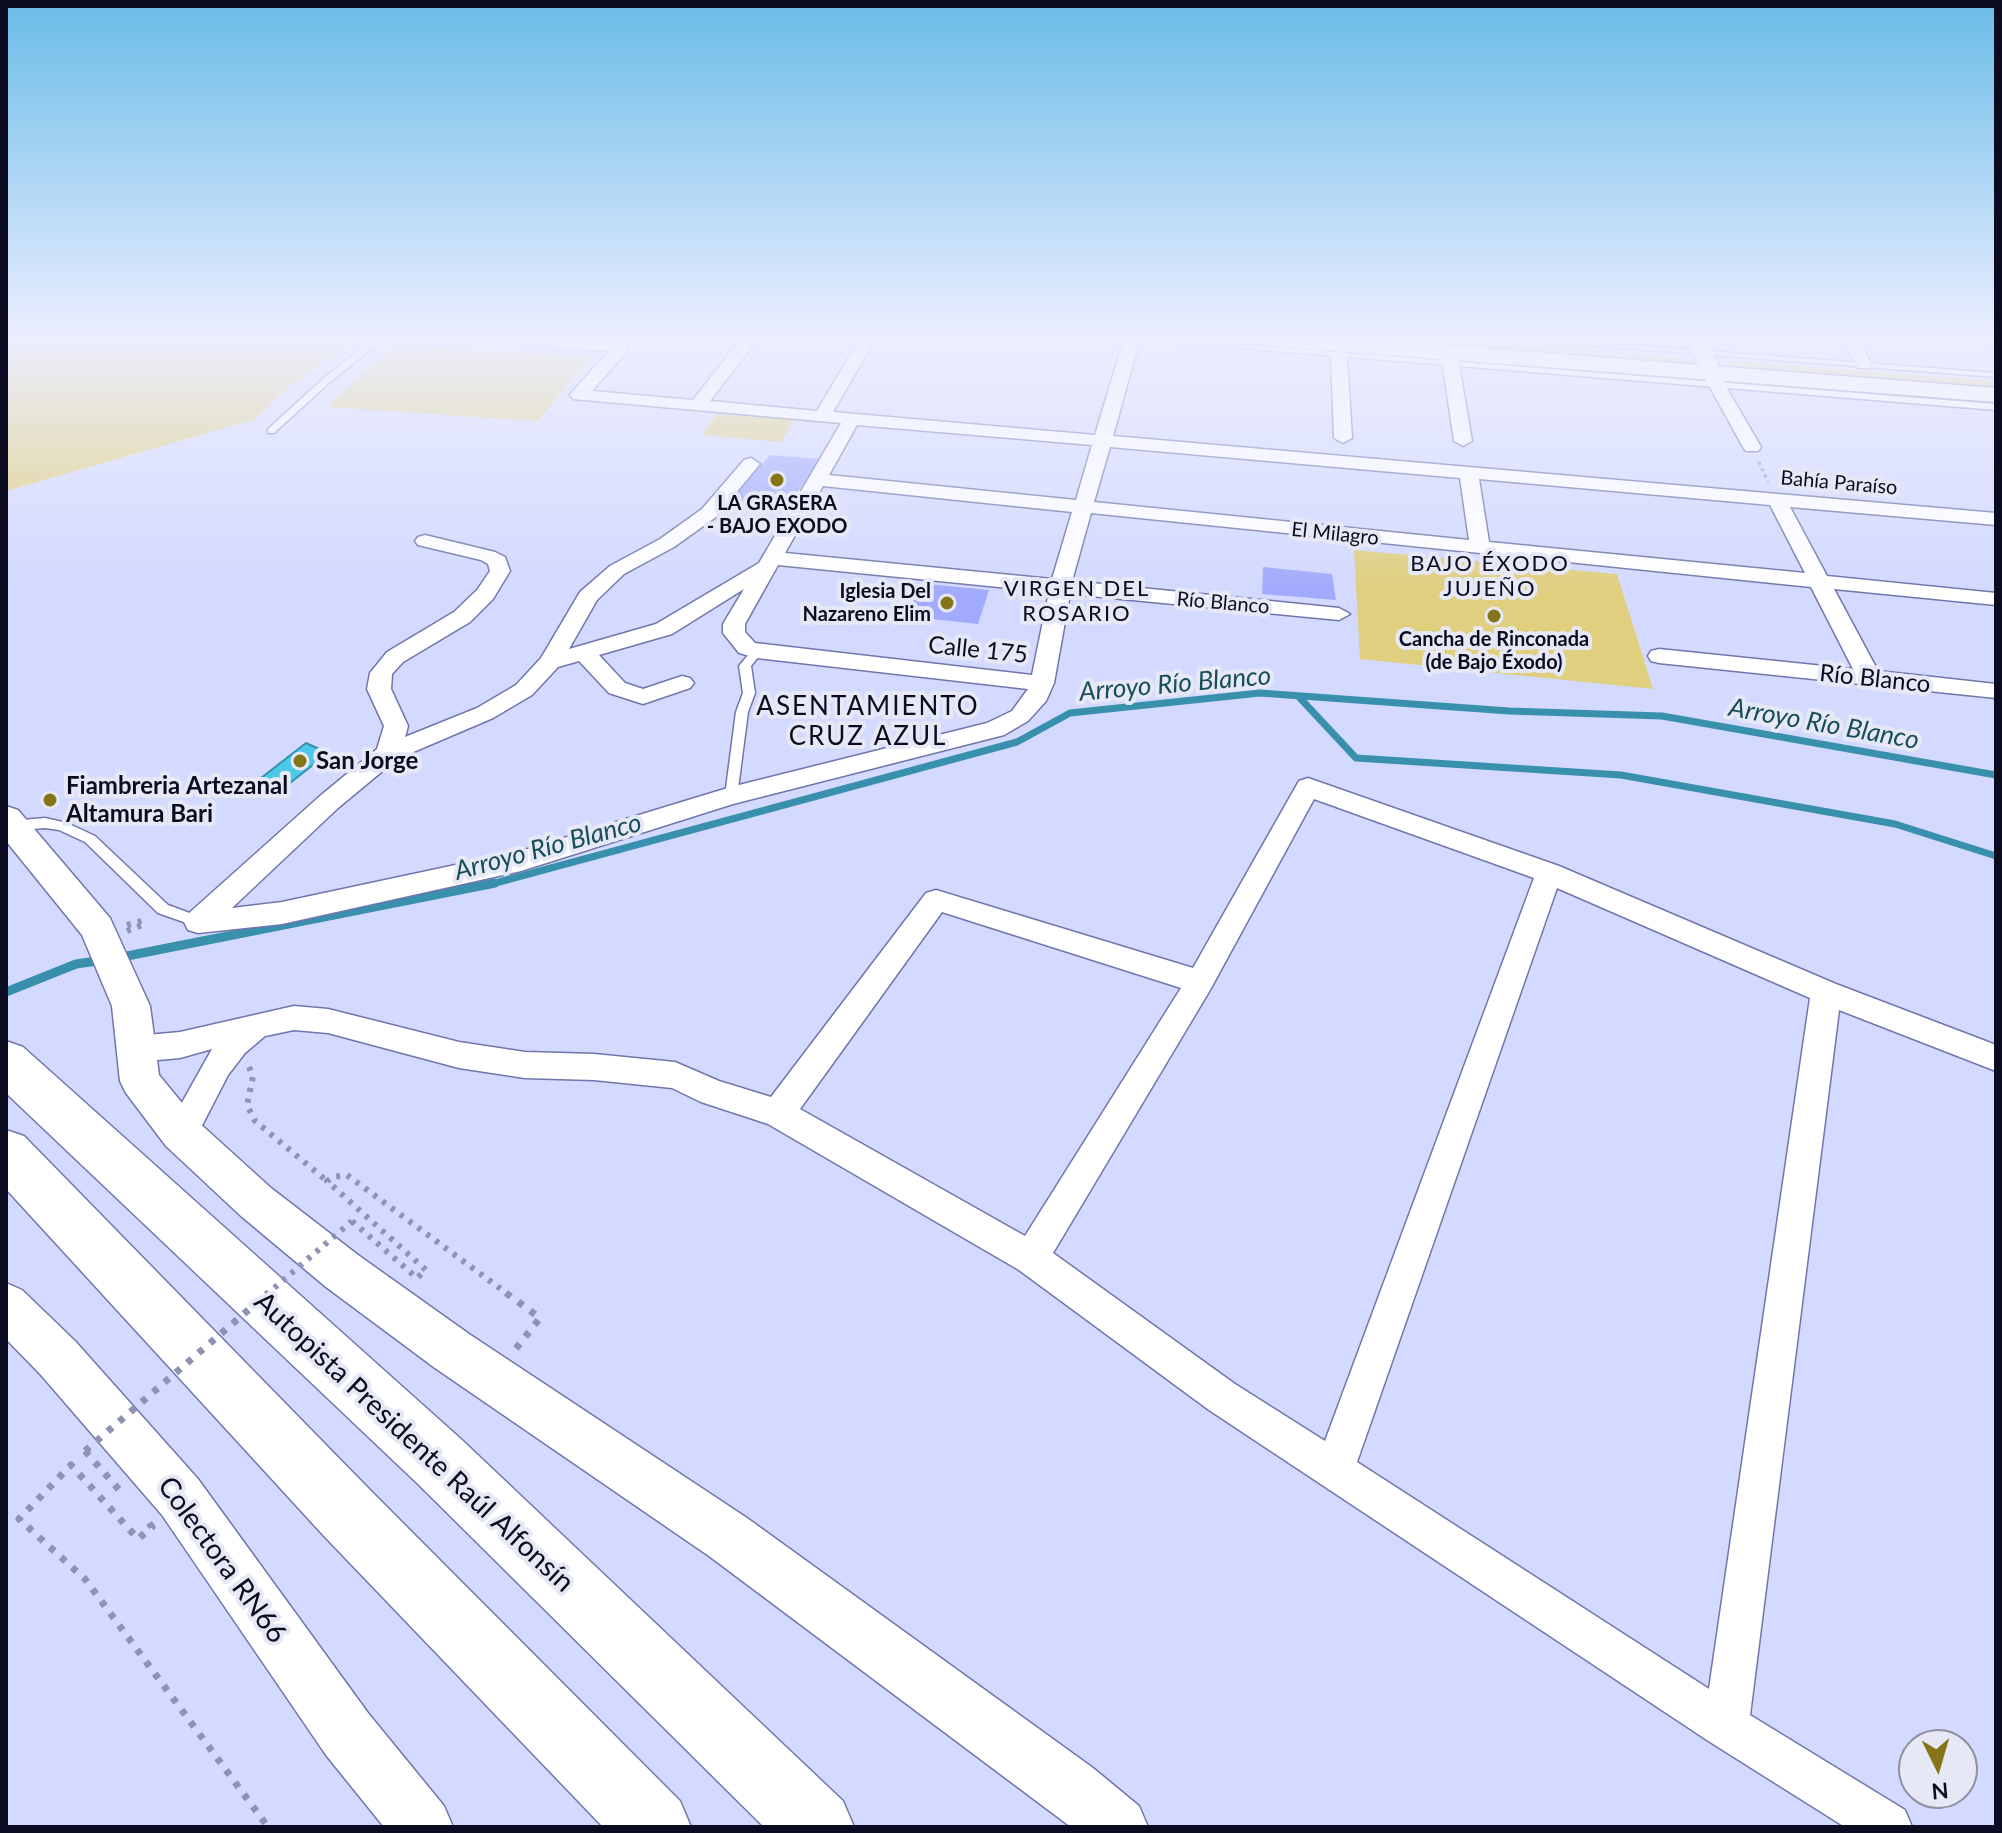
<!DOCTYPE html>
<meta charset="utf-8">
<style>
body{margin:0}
#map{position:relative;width:2002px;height:1833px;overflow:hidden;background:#d4daff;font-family:Lato,sans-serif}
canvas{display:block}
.frame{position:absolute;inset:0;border:8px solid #0b0c21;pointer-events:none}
.north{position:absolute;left:1898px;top:1729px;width:80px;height:80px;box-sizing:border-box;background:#e6e9f5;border:2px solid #8e91a0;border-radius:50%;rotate:175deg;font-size:22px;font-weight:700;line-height:32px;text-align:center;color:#0b0c21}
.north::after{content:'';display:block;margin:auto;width:28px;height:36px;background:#867518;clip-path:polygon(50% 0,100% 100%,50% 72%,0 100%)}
</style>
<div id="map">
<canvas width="2002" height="1833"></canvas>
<div class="frame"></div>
<div class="north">N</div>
</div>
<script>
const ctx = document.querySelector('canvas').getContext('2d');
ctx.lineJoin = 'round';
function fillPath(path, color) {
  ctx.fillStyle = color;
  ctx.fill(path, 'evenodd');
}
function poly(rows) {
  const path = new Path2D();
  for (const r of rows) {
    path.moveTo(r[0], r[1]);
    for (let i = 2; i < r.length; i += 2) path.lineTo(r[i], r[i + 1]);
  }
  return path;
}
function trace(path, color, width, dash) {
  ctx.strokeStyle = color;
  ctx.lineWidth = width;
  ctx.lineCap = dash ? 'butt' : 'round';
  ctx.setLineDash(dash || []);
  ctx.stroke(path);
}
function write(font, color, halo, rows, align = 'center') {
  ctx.font = font + ' Lato,sans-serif';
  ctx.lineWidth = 8;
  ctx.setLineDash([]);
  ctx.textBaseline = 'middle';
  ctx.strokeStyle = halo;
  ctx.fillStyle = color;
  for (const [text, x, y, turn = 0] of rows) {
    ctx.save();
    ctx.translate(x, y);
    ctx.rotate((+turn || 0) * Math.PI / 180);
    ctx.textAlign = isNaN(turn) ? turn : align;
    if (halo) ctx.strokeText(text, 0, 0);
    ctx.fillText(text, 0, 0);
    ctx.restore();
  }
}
fillPath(poly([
 [6,335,364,335,290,386,253,420,6,491],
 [1300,335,1390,335,1684,358,1694,363],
 [395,345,591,357,538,421,326,407],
 [1729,361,1996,381,1996,388,1738,368,1729,366],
 [717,414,794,420,781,442,702,435],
 [1354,550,1617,574,1653,689,1360,659]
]), '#dfcf7f');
const water = poly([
 [306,743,328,753,285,787,261,778,306,743]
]);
fillPath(water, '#4cc9e9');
trace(water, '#3890ad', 2);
trace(poly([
 [1299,697,1356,758,1621,775,1895,824,1996,856],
 [488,885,1017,742,1070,713,1260,693,1509,711,1662,716,1996,775]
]), '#3890ad', 7);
trace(poly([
 [117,958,495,883],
 [6,992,76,964,104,960]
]), '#3890ad', 9);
fillPath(poly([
 [770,455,821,459,786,508,729,502],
 [1263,567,1332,574,1336,600,1262,594],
 [917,583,989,590,978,624,904,616]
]), '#a1aafc');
const service = poly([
 [379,335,388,335,330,382,274,433,268,433,268,429,324,378,379,335],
 [1079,335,1119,335,1996,404,1996,410,1079,335],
 [1454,335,1496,335,1996,373,1996,377,1454,335],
 [757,648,763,651,751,666,755,693,748,712,737,796,731,800,725,796,736,712,743,693,739,666,753,649,757,648],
 [45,818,67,823,95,836,168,905,203,918,205,922,203,926,198,927,158,913,85,842,59,830,45,828,11,831,6,829,6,823,11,821,45,818]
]);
const minor = poly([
 [490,335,534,335,628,344,628,350,592,391,693,400,744,335,761,335,710,401,817,411,862,335,878,335,833,412,1095,435,1125,335,1141,335,1113,436,1996,513,1996,525,1790,507,1827,576,1996,593,1996,605,1834,589,1878,671,1996,684,1996,698,1659,663,1651,661,1648,656,1651,651,1659,649,1853,669,1811,587,1091,513,1072,581,1339,608,1350,614,1339,620,1070,594,1054,683,1046,701,1028,721,1004,735,733,804,521,871,282,924,198,933,188,930,184,922,188,914,320,796,377,749,384,726,367,689,370,673,387,652,454,612,477,590,490,571,488,564,481,560,418,545,415,541,418,537,425,535,495,552,505,557,510,571,493,599,470,622,403,662,392,674,391,689,408,726,405,737,477,708,516,685,541,658,580,592,610,566,660,539,702,509,744,460,751,458,760,464,716,517,674,547,624,574,597,600,569,649,656,624,759,563,841,423,573,399,570,395,573,391,609,351,560,349,498,340,490,335],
 [857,425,1092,445,1076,500,829,475,857,425],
 [1110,447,1460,478,1469,540,1094,502,1110,447],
 [1479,479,1770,505,1805,573,1489,542,1479,479],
 [823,486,1072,512,1052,579,785,553,823,486],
 [778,565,1049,592,1032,675,755,643,745,632,745,624,778,565],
 [744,589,723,624,723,633,739,653,757,658,1028,689,1012,711,987,723,731,787,521,851,282,902,232,908,338,808,397,759,493,718,532,695,558,667,579,661,609,693,643,704,690,688,694,683,690,678,682,676,643,689,625,683,599,655,672,634,744,589],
 [1840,335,1856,335,1872,365,1870,368,1858,368,1840,335],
 [1983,335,1996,335,1996,347,1990,345,1983,335],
 [1449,348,1457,353,1472,441,1463,446,1454,441,1441,353,1449,348],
 [1339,351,1347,356,1352,438,1343,443,1334,438,1331,356,1339,351],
 [1710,368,1718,373,1761,447,1758,451,1746,451,1743,447,1702,373,1710,368],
 [1308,778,1559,866,1836,984,1996,1045,1996,1071,1839,1010,1750,1715,1905,1810,1912,1827,1845,1827,1710,1742,1209,1410,1019,1270,768,1124,701,1102,672,1088,594,1080,525,1078,459,1068,328,1033,294,1030,265,1036,245,1053,228,1075,193,1143,181,1147,169,1143,165,1133,212,1049,180,1058,136,1062,125,1058,121,1049,125,1040,136,1036,180,1032,294,1006,328,1009,459,1042,525,1052,594,1054,675,1062,719,1081,771,1097,926,893,936,890,1193,968,1299,781,1308,778],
 [1314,799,1534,878,1325,1441,1235,1384,1053,1253,1210,990,1314,799],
 [1557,888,1810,998,1709,1689,1357,1462,1557,888],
 [942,912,1181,988,1025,1236,800,1109,942,912]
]);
const tertiary = poly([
 [1687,335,1707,335,1721,373,1718,378,1702,378,1687,335],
 [6,806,18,810,110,918,150,1006,159,1075,196,1120,271,1188,358,1255,469,1334,747,1518,1093,1768,1139,1806,1148,1827,1071,1827,709,1556,435,1368,326,1287,241,1216,166,1146,126,1093,120,1081,112,1006,82,935,6,841,6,806],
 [6,1283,22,1290,75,1341,198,1479,368,1713,444,1806,453,1827,384,1827,326,1755,162,1515,41,1375,6,1339,6,1283]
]);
const secondary = poly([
 [1211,335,1316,335,1996,388,1996,402,1222,342,1211,335]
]);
const motorway = poly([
 [6,1041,23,1047,462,1440,843,1801,854,1827,764,1827,418,1484,6,1093,6,1041],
 [6,1130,24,1136,370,1490,680,1801,691,1827,603,1827,324,1536,6,1189,6,1130]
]);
trace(service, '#7076ad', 3);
trace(minor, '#7076ad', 3);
trace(tertiary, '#7076ad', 3);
trace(secondary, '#7076ad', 3);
trace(motorway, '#7076ad', 3);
trace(poly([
 [1759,462,1768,482]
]), '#8f93b3', 3, [3, 4]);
trace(poly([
 [127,925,146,920],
 [127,931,147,923],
 [249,1067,253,1076,247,1105,255,1121,327,1181],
 [352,1221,417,1278,426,1270,327,1181,333,1177,347,1175,509,1295]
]), '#8f93b3', 6, [4, 7]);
trace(poly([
 [506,1293,540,1318,514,1351],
 [85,1451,121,1492],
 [149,1523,152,1527,138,1539,71,1465,19,1519,85,1579,268,1827]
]), '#8f93b3', 7, [6, 9]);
fillPath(service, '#fff');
fillPath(minor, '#fff');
fillPath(tertiary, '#fff');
fillPath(secondary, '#fff');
fillPath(motorway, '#fff');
trace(poly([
 [266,1295,352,1221]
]), '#8f93b3', 6, [4, 7]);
trace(poly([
 [85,1451,268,1293]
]), '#8f93b3', 7, [6, 9]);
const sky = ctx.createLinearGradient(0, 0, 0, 592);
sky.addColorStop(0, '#69bce8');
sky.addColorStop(0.57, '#eceeff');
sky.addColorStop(1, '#eceeff00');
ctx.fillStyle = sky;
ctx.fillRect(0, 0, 2002, 592);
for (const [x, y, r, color] of [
 [777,480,8,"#867518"],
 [947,603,8,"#867518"],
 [1494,616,8,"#867518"],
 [300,761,8,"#867518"],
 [50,800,8,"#867518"]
]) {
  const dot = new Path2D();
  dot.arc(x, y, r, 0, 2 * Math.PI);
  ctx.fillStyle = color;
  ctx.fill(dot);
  trace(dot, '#e6e9f5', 3);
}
write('20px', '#0b0c21', '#e6e9f5', [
 ["Bahía Paraíso",1839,483,5],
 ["El Milagro",1335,534,6],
 ["Río Blanco",1223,603,5]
]);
write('bold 20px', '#0b0c21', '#e6e9f5', [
 ["LA GRASERA",777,504],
 ["- BAJO EXODO",777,527],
 ["Iglesia Del",931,592,"right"],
 ["Nazareno Elim",931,615,"right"],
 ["Cancha de Rinconada",1494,640],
 ["(de Bajo Éxodo)",1494,663]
]);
ctx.letterSpacing = '2px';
write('22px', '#0b0c21', '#e6e9f5', [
 ["BAJO ÉXODO",1490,564],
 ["JUJEÑO",1490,589],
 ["VIRGEN DEL",1077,589],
 ["ROSARIO",1077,614]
]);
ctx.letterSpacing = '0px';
write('24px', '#0b0c21', '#e6e9f5', [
 ["Calle 175",978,650,6],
 ["Río Blanco",1875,679,6]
]);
write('bold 24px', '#0b0c21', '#e6e9f5', [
 ["San Jorge",316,761],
 ["Fiambreria Artezanal",66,786],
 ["Altamura Bari",66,814]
], 'left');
write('italic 26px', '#184d5a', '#e6e9f5', [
 ["Arroyo Río Blanco",1175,684,-5],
 ["Arroyo Río Blanco",1824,724,10],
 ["Arroyo Río Blanco",548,847,-15]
]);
ctx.letterSpacing = '2px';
write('26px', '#0b0c21', '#e6e9f5', [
 ["ASENTAMIENTO",868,707],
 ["CRUZ AZUL",868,737]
]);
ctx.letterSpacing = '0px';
write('28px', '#0b0c21', '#e6e9f5', [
 ["Autopista Presidente Raúl Alfonsín",414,1442,43],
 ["Colectora RN66",222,1560,54]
]);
</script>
